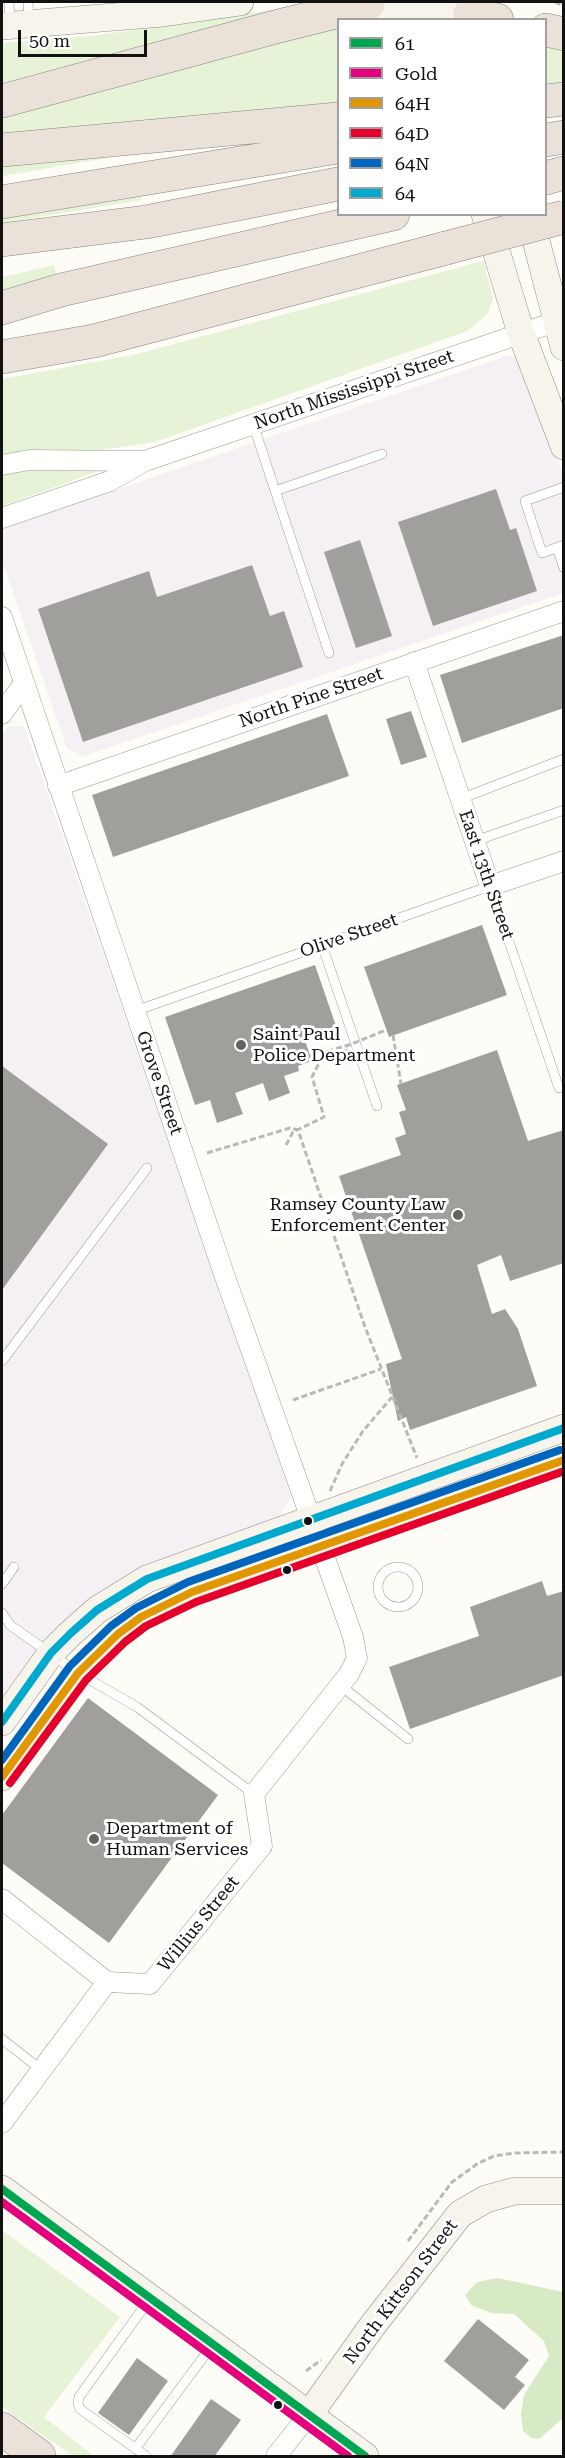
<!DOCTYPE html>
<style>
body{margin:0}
#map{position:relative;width:565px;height:2458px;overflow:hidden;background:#fdfcf7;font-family:"Roboto Serif",serif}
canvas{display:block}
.frame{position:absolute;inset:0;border:3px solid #111;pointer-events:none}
.legend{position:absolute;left:337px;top:18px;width:210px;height:198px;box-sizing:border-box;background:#fff;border:2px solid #a0a0a0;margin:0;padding:8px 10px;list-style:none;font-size:18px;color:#111}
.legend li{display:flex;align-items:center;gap:12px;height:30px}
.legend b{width:30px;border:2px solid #a0a0a0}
.scale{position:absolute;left:18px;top:30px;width:129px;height:27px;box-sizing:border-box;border:3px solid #111;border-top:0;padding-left:8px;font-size:18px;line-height:21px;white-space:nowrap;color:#111;-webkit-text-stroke:4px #fff;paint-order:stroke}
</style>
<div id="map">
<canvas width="565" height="2458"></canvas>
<div class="frame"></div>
<ul class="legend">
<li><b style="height:8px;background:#00a651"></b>61</li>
<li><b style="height:8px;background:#e5007d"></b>Gold</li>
<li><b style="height:8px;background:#e09702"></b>64H</li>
<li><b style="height:8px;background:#e4002b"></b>64D</li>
<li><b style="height:8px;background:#0065bd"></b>64N</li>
<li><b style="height:8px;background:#00a9ce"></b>64</li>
</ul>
<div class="scale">50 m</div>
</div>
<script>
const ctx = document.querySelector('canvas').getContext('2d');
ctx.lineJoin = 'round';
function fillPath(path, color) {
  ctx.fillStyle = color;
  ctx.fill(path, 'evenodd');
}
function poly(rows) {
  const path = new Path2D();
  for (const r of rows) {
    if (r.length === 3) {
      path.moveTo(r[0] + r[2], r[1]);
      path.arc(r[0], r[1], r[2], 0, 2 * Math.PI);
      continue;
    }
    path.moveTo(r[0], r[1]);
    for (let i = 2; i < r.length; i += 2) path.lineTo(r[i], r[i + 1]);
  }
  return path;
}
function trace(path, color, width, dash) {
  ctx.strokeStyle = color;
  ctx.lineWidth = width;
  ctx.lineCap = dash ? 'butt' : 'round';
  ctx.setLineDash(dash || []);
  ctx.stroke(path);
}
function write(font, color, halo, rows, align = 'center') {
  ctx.font = font + ' "Roboto Serif",serif';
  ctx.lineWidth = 6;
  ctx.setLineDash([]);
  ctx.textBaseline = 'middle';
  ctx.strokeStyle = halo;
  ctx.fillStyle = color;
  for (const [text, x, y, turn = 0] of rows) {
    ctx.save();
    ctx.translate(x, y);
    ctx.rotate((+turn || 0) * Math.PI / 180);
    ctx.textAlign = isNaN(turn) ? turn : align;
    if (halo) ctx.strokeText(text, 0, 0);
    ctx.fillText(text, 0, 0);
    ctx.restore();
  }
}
fillPath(poly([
 [509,355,520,359,563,475,563,593,84,756,67,749,2,560,2,529],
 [9,726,24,726,291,1496,276,1522,186,1550,128,1574,69,1619,2,1708,2,736]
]), '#f5f0f3');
fillPath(poly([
 [271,10,273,20,2,97,2,43,98,35],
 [338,20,338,103,2,135,2,109],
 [546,42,563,46,563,83,546,85],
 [108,156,108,158,2,176,2,165],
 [140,195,142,200,2,223,2,217],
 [483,261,493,298,487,315,467,331,155,442,87,452,25,450,2,456,2,379,133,355],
 [54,265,57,277,2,293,2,277],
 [16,469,105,469,2,506,2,476],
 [2,2230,120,2317,44,2417,94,2456,73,2456,2,2407]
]), '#e7f3d7');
fillPath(poly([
 [498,2278,563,2292,563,2418,539,2439,531,2438,523,2431,521,2414,524,2395,549,2356,544,2341,514,2314,491,2313,471,2305,465,2295,477,2282]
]), '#d8eac5');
fillPath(poly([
 [496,489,510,530,516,528,537,591,433,626,398,522],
 [360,540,392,636,356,648,324,552],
 [252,565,270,616,284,611,303,667,83,742,38,609,149,571,157,597],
 [564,635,564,708,462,743,440,675],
 [411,711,427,757,401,765,386,719],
 [327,714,349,776,113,857,92,795],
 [482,925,507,995,389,1037,364,967],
 [315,965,336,1026,304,1038,312,1061,298,1066,299,1071,284,1076,290,1093,269,1101,263,1083,235,1093,243,1114,217,1123,210,1100,195,1105,165,1017],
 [497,1050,528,1141,564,1130,564,1263,510,1281,501,1255,477,1265,492,1314,505,1309,518,1329,537,1386,410,1430,406,1417,398,1421,386,1364,402,1359,339,1176,401,1155,395,1138,406,1134,399,1112,406,1110,397,1085],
 [2,1066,108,1144,2,1290],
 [542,1581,547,1596,564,1591,564,1675,410,1729,389,1667,479,1636,470,1607],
 [88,1698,218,1795,109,1943,2,1863,2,1815],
 [478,2319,529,2360,515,2377,525,2385,504,2410,444,2361],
 [137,2358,168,2381,129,2435,98,2413],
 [211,2399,241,2420,214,2457,170,2457]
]), '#a19f9c');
const lane = poly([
 [9,2,10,23],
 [28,2,29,22],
 [253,424,329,653],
 [564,487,525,501,542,553,564,545],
 [275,491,382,454],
 [557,548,564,568],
 [460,799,564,759],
 [475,841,564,810],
 [322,945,377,1106],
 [135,1011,490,886,559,1088],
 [2,1361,147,1168],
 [398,1587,20],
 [2,1584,14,1567],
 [2,1613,10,1625,78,1673,137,1707,254,1794],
 [340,1685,408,1739],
 [2,2039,40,2069],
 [135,2449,211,2347],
 [146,2456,80,2409,78,2403,79,2397,149,2300]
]);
const street = poly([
 [2,465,29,460,145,461],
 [2,518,110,481,145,461,564,319],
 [2,617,224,1274,353,1637,357,1658,349,1674,254,1794,262,1846,150,1984,107,1982,2,2123],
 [414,662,490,886,564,861],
 [2,714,24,683],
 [58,786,564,611],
 [2,1899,107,1982],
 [276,2456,308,2416]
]);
const secondary = poly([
 [349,2,470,14],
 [2,26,163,13,240,2],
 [485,214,521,333,564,446],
 [529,214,564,347],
 [2,1722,51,1653,71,1633,97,1610,147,1579,564,1428],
 [2,1777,78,1673,118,1634,141,1617,192,1592,564,1460],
 [2,2189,365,2456],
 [308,2416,373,2325,460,2214,486,2199,515,2191,564,2191]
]);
const highway = poly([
 [470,14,497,20],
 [546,30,564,34],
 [2,101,279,26,368,4],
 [546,101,564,99],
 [546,140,564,137],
 [2,150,338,119],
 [546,178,564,173],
 [2,202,338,147],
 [2,240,146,222,338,184],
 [2,308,61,290,393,214],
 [2,357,94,341,446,248],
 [2,2429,39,2456]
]);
trace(lane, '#979795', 10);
trace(street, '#979795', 21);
trace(secondary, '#8e8d8b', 28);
trace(highway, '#858482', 34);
trace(poly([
 [555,2,564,6],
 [393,1035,401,1084],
 [286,1145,293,1132,324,1117,312,1077,321,1059,347,1050],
 [207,1153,290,1128,298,1130,365,1327,417,1458],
 [293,1400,381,1369],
 [330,1491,342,1464,363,1431,392,1397],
 [408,2241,452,2182,477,2164,494,2156,515,2153,564,2152],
 [306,2371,321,2360]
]), '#b9b9b8', 3, [6, 3]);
trace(lane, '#fffffe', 9);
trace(street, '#fffffe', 20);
trace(secondary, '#f6f4eb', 27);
trace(highway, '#eae1d8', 33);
const highwayBridge = poly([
 [446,248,564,217]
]);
trace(highwayBridge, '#858482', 34, []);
trace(poly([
 [310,1056,349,1045,386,1030]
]), '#b9b9b8', 3, [6, 3]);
trace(highwayBridge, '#eae1d8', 33);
trace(poly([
 [2,2189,365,2456]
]), '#00a651', 8);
trace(poly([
 [2,2202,348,2456]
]), '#e5007d', 8);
trace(poly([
 [2,1777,78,1673,118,1634,141,1617,192,1592,564,1460]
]), '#e09702', 8);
trace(poly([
 [10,1783,86,1680,125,1642,146,1626,196,1602,564,1471]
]), '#e4002b', 8);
trace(poly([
 [2,1760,70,1666,111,1626,136,1608,188,1582,560,1450]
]), '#0065bd', 8);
trace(poly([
 [2,1722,51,1653,71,1633,97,1610,147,1579,564,1428]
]), '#00a9ce', 8);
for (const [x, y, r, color] of [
 [241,1045,6,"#646362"],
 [458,1215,6,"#646362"],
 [308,1521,5,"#111"],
 [287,1570,5,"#111"],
 [94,1839,6,"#646362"],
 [278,2405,5,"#111"]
]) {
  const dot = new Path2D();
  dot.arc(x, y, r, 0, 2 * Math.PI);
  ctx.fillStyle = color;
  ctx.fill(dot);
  trace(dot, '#fff', 2);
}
write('18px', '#111', '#fff', [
 ["North Mississippi Street",354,390,-19],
 ["North Pine Street",311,698,-19],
 ["East 13th Street",486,875,71],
 ["Olive Street",349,936,-19],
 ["Grove Street",159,1083,71],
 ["Willius Street",199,1924,-51],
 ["North Kittson Street",401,2292,-53]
]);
write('18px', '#111', '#fff', [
 ["Saint Paul",253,1035],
 ["Police Department",253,1056],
 ["Ramsey County Law",446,1205,"right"],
 ["Enforcement Center",446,1226,"right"],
 ["Department of",106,1829],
 ["Human Services",106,1850]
], 'left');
</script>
